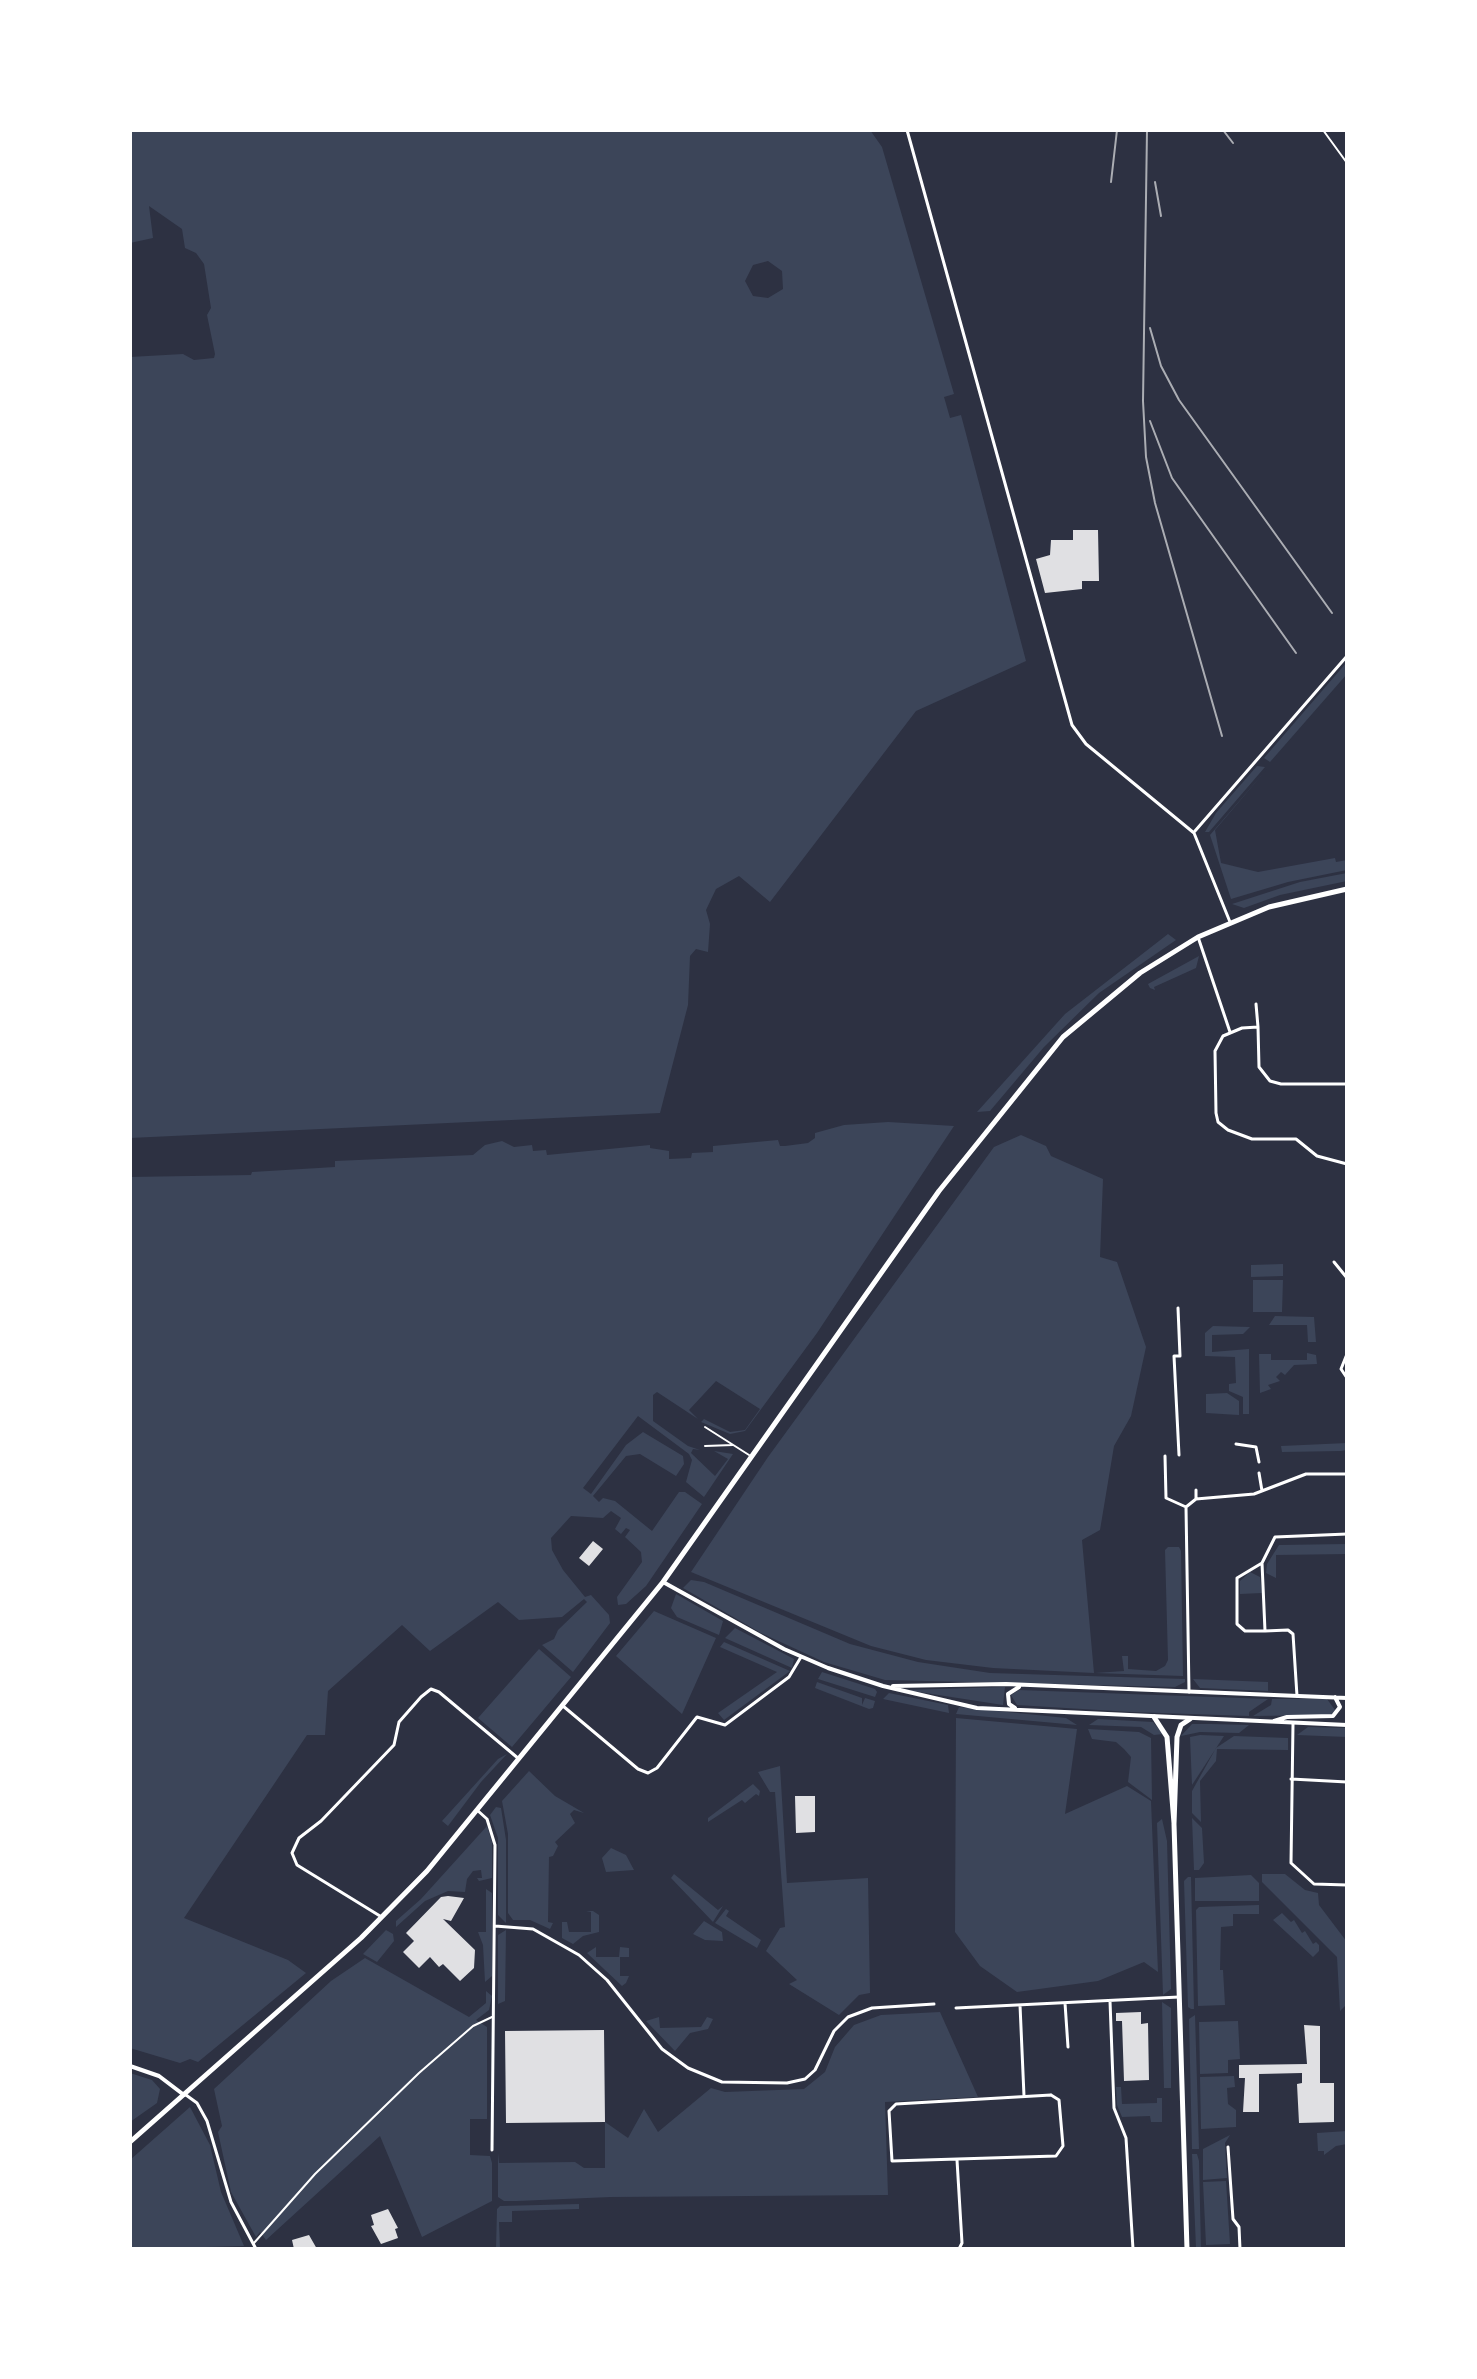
<!DOCTYPE html>
<style>
body{margin:0}
#map{position:relative;width:1477px;height:2379px;overflow:hidden;background:#2d3142;font-family:"Varela Round",sans-serif}
canvas{display:block}
.frame{position:absolute;inset:0;border:132px solid #fff;pointer-events:none}
</style>
<div id="map">
<canvas width="1477" height="2379"></canvas>
<div class="frame"></div>
</div>
<script>
const ctx = document.querySelector('canvas').getContext('2d');
ctx.lineJoin = 'round';
function fillPath(path, color) {
  ctx.fillStyle = color;
  ctx.fill(path, 'evenodd');
}
function poly(rows) {
  const path = new Path2D();
  for (const r of rows) {
    path.moveTo(r[0], r[1]);
    for (let i = 2; i < r.length; i += 2) path.lineTo(r[i], r[i + 1]);
  }
  return path;
}
function trace(path, color, width, dash) {
  ctx.strokeStyle = color;
  ctx.lineWidth = width;
  ctx.lineCap = dash ? 'butt' : 'round';
  ctx.setLineDash(dash || []);
  ctx.stroke(path);
}
fillPath(poly([
 [130,130,870,130,882,147,954,394,944,397,950,418,961,415,1026,661,916,711,770,902,739,876,716,889,706,910,710,924,708,952,696,949,690,956,688,1005,660,1113,130,1138,130,357,183,354,194,360,214,358,215,354,207,315,211,308,204,264,196,253,185,248,182,229,149,206,153,238,130,243],
 [768,261,782,271,783,289,768,298,753,296,745,281,753,265],
 [1347,662,1347,674,1270,762,1264,758],
 [1257,766,1265,767,1209,832,1205,832,1216,813],
 [1267,769,1215,830,1221,863,1258,872,1335,858,1336,862,1347,860,1347,870,1288,882,1231,899,1210,835],
 [1347,873,1347,881,1280,895,1244,908,1232,904,1300,882],
 [1168,934,1176,940,1099,993,1044,1047,990,1111,977,1112,1065,1014],
 [1199,956,1196,968,1154,987,1155,990,1150,988,1148,984],
 [888,1122,954,1126,817,1333,745,1431,730,1434,701,1422,704,1419,730,1432,745,1430,760,1409,716,1381,689,1410,698,1419,657,1392,653,1395,653,1421,688,1446,700,1450,693,1449,691,1453,715,1476,728,1459,714,1451,733,1454,704,1497,686,1482,692,1460,689,1454,638,1416,583,1488,591,1494,626,1445,643,1432,683,1456,684,1464,676,1476,640,1454,626,1456,593,1496,599,1502,603,1498,615,1501,652,1531,679,1492,685,1492,702,1504,646,1586,626,1604,618,1605,617,1597,642,1562,641,1552,625,1537,630,1530,626,1528,621,1534,615,1529,621,1518,611,1511,603,1518,571,1516,551,1538,552,1550,563,1570,585,1597,591,1595,609,1615,610,1623,573,1672,542,1645,554,1639,558,1630,587,1602,584,1599,562,1617,519,1620,498,1602,430,1651,402,1625,328,1691,325,1735,307,1735,184,1918,288,1960,306,1973,198,2062,190,2059,180,2063,130,2048,130,1177,251,1175,252,1172,335,1167,335,1161,473,1155,485,1145,502,1141,514,1147,532,1145,533,1151,546,1150,547,1155,650,1145,650,1148,669,1151,669,1159,691,1158,692,1153,713,1152,713,1146,778,1140,780,1146,785,1146,808,1143,815,1138,815,1133,844,1125],
 [1021,1135,1046,1146,1051,1156,1103,1179,1100,1257,1117,1262,1146,1347,1131,1416,1114,1446,1100,1530,1082,1540,1094,1673,993,1668,926,1660,871,1646,691,1572,768,1457,994,1147],
 [1283,1264,1283,1276,1251,1277,1251,1265],
 [1253,1280,1283,1280,1282,1312,1253,1312],
 [1275,1316,1314,1317,1316,1342,1308,1342,1307,1325,1269,1325],
 [1213,1326,1250,1327,1243,1334,1212,1335,1212,1352,1249,1349,1249,1414,1243,1414,1243,1397,1229,1391,1229,1384,1236,1383,1235,1357,1205,1356,1205,1333],
 [1307,1353,1316,1355,1317,1364,1294,1365,1285,1375,1281,1372,1276,1377,1280,1381,1268,1385,1271,1389,1260,1393,1259,1354,1271,1354,1271,1360,1307,1360],
 [1227,1393,1239,1401,1239,1415,1206,1413,1206,1394],
 [1347,1443,1347,1450,1341,1451,1282,1452,1281,1446],
 [1347,1544,1347,1554,1276,1555,1276,1578,1266,1573,1267,1564,1279,1545],
 [1168,1547,1179,1547,1181,1551,1183,1676,1095,1673,1124,1671,1122,1656,1128,1656,1128,1669,1156,1671,1165,1666,1168,1660,1165,1550],
 [1250,1572,1260,1577,1262,1593,1240,1594,1240,1581],
 [691,1580,704,1582,850,1644,918,1662,990,1673,1185,1679,1185,1682,1175,1687,885,1680,824,1662,761,1633,683,1588],
 [676,1594,723,1621,719,1635,677,1617,671,1608],
 [654,1611,716,1638,682,1714,616,1656],
 [735,1628,794,1659,792,1668,725,1638],
 [724,1642,790,1671,724,1720,718,1713,777,1672,720,1647],
 [539,1649,571,1677,512,1747,478,1718],
 [822,1672,875,1689,877,1692,875,1697,818,1679],
 [1193,1679,1268,1682,1268,1691,1200,1688],
 [817,1682,862,1698,862,1705,865,1698,875,1701,873,1708,869,1709,815,1688],
 [1005,1687,1003,1705,906,1690],
 [1019,1690,1268,1699,1249,1712,1249,1716,1131,1712,1017,1705,1011,1695],
 [889,1693,948,1705,949,1713,883,1699],
 [1272,1699,1327,1699,1335,1710,1331,1715,1253,1716,1271,1705],
 [959,1707,1066,1718,1077,1725,956,1714],
 [956,1718,1077,1729,1065,1814,1127,1786,1151,1801,1158,1972,1144,1962,1098,1981,1017,1992,980,1966,955,1932],
 [1098,1719,1153,1722,1163,1734,1154,1735,1141,1727,1089,1725],
 [1192,1724,1211,1724,1249,1725,1239,1733,1200,1732,1181,1736],
 [1308,1727,1347,1728,1347,1737,1297,1735],
 [1088,1729,1139,1732,1151,1738,1152,1800,1128,1782,1131,1757,1124,1749,1116,1742,1092,1739],
 [1200,1735,1224,1736,1192,1785,1190,1737],
 [1234,1736,1288,1738,1288,1750,1217,1749,1216,1761,1200,1781,1201,1822,1192,1813,1192,1791,1216,1748],
 [507,1754,481,1782,448,1826,442,1821,498,1759],
 [780,1766,787,1883,868,1878,870,1993,859,1995,839,2015,789,1984,797,1980,766,1951,780,1928,785,1927,775,1792,770,1792,758,1772],
 [529,1771,555,1796,584,1813,574,1810,570,1814,575,1823,555,1842,558,1846,553,1856,549,1857,548,1922,553,1923,550,1929,530,1920,513,1920,508,1913,508,1834,502,1801],
 [753,1784,760,1791,759,1796,756,1794,745,1803,742,1800,708,1822,708,1818],
 [496,1807,501,1808,506,1840,506,1923,498,1915,498,1838,490,1815],
 [1192,1818,1202,1828,1204,1863,1199,1870,1194,1870],
 [1162,1819,1167,1841,1171,1989,1163,1995,1157,1823],
 [487,1826,492,1842,492,1878,479,1881,477,1878,482,1878,481,1870,473,1871,467,1879,465,1892,448,1891,425,1901,396,1927,396,1921,421,1899],
 [611,1848,626,1855,634,1870,606,1872,602,1858],
 [674,1874,718,1910,723,1906,713,1922,671,1878],
 [1262,1874,1285,1874,1305,1890,1318,1893,1319,1905,1347,1942,1347,2004,1340,2011,1337,1957,1262,1882],
 [1251,1875,1259,1883,1259,1901,1195,1901,1195,1878],
 [1188,1877,1191,1877,1194,2009,1191,2009,1188,2007,1184,1881],
 [486,1889,492,1893,492,1976,485,1982,483,1945,478,1932,486,1932],
 [1259,1905,1259,1914,1233,1914,1233,1926,1221,1927,1220,1970,1223,1970,1225,2005,1198,2006,1196,1910,1199,1907],
 [726,1909,729,1911,726,1916,761,1940,757,1948,715,1923],
 [586,1911,593,1911,599,1915,599,1932,583,1936,573,1944,562,1938,562,1922,567,1922,569,1932,591,1932,591,1912],
 [1282,1913,1291,1922,1294,1920,1302,1933,1305,1931,1313,1944,1316,1942,1319,1945,1319,1951,1313,1957,1273,1920],
 [704,1921,722,1932,723,1941,705,1940,693,1934],
 [386,1930,393,1934,394,1941,377,1962,363,1954],
 [506,1930,505,2001,498,2004,498,1935],
 [596,1947,596,1957,619,1957,620,1947,629,1948,629,1957,620,1957,620,1976,629,1976,626,1983,622,1986,587,1953],
 [365,1958,469,2017,486,2003,486,1991,492,1996,489,2010,476,2020,487,2027,487,2119,470,2119,470,2155,490,2156,492,2163,492,2201,422,2237,380,2136,266,2240,260,2232,256,2237,231,2192,218,2132,222,2126,214,2089,331,1981],
 [1162,2002,1171,2008,1171,2088,1164,2088],
 [940,2012,978,2097,885,2102,888,2195,611,2197,517,2201,504,2201,498,2197,498,2153,499,2163,575,2162,584,2168,605,2168,605,2122,628,2138,644,2109,658,2132,711,2088,725,2092,804,2089,825,2072,835,2047,854,2025,881,2015],
 [1195,2015,1199,2149,1192,2149,1189,2019],
 [659,2017,660,2028,701,2027,707,2017,713,2019,708,2029,690,2033,675,2051,646,2021],
 [1238,2021,1240,2059,1228,2060,1228,2073,1200,2074,1199,2022],
 [130,2073,152,2080,160,2089,157,2103,130,2122],
 [1234,2076,1235,2087,1227,2088,1228,2104,1236,2110,1236,2127,1201,2129,1200,2077],
 [1116,2087,1121,2087,1122,2104,1157,2103,1157,2098,1162,2098,1162,2122,1151,2122,1150,2116,1122,2117,1117,2105],
 [190,2107,210,2145,221,2192,244,2246,130,2249,130,2160],
 [1347,2131,1347,2144,1336,2146,1324,2155,1324,2151,1318,2151,1317,2133],
 [1230,2135,1225,2143,1227,2178,1203,2180,1203,2149],
 [1192,2154,1197,2154,1199,2161,1201,2248,1196,2248],
 [1226,2181,1230,2244,1206,2245,1203,2182],
 [579,2204,579,2209,512,2211,512,2222,499,2222,500,2249,496,2249,497,2209,500,2206]
]), '#3c4559');
fillPath(poly([
 [1073,530,1098,530,1099,581,1082,581,1082,589,1045,593,1036,559,1050,555,1051,540,1073,540],
 [593,1541,603,1549,589,1566,579,1558],
 [795,1796,815,1796,815,1832,796,1833],
 [448,1896,464,1898,451,1921,443,1919,475,1950,474,1968,460,1981,443,1964,439,1967,430,1957,419,1968,403,1952,414,1941,406,1933,441,1897],
 [1141,2012,1141,2024,1148,2023,1149,2080,1124,2081,1122,2021,1116,2021,1116,2013],
 [1304,2025,1320,2026,1320,2083,1334,2083,1334,2122,1299,2123,1297,2084,1302,2083,1302,2073,1259,2074,1259,2112,1243,2112,1245,2078,1239,2078,1239,2065,1307,2064],
 [604,2030,605,2122,506,2123,505,2031],
 [388,2209,398,2228,395,2229,398,2238,381,2244,371,2226,374,2225,371,2215],
 [309,2235,317,2249,294,2249,292,2240]
]), '#e0e0e3');
trace(poly([
 [1323,130,1347,163],
 [705,1427,749,1455],
 [705,1446,733,1445],
 [254,2243,315,2174,419,2073,473,2026,492,2017]
]), '#fff', 2);
trace(poly([
 [907,130,1072,725,1086,744,1194,833,1230,922],
 [1195,831,1347,656],
 [1198,937,1230,1032],
 [1256,1004,1258,1027],
 [1347,1084,1281,1084,1270,1081,1259,1067,1258,1027,1242,1028,1223,1036,1215,1051,1216,1113,1218,1122,1228,1130,1252,1139,1296,1139,1317,1156,1347,1164],
 [1334,1262,1347,1278],
 [1178,1308,1180,1356,1174,1356,1179,1455],
 [1347,1354,1341,1369,1347,1378],
 [1236,1444,1256,1447,1259,1462],
 [1165,1456,1166,1498,1186,1507],
 [1259,1473,1262,1491],
 [1196,1490,1196,1499],
 [1262,1563,1237,1578,1237,1624,1245,1631,1265,1631,1262,1563,1275,1537,1347,1534],
 [1265,1631,1288,1630,1293,1634,1297,1696],
 [1189,1692,1186,1507,1196,1499,1254,1494,1306,1474,1347,1474],
 [563,1706,638,1769,648,1773,657,1768,697,1717,725,1725,789,1677,801,1657],
 [1293,1724,1291,1863,1314,1884,1347,1885],
 [1291,1779,1347,1782],
 [477,1810,487,1819,495,1845,492,2150],
 [380,1916,297,1865,292,1853,299,1838,321,1821,394,1745,399,1722,421,1697,431,1689,439,1692,519,1759],
 [495,1926,533,1929,579,1955,607,1980,662,2049,688,2068,722,2082,787,2083,805,2079,815,2070,834,2031,848,2017,872,2008,934,2004],
 [1110,2001,1114,2108,1126,2138,1133,2249],
 [1065,2003,1068,2047],
 [1020,2005,1024,2096],
 [956,2008,1179,1997],
 [186,2095,197,2103,207,2121,231,2202,256,2249],
 [1051,2095,1059,2100,1063,2146,1056,2156,892,2161,889,2111,896,2104,1051,2095],
 [1228,2147,1233,2219,1239,2227,1240,2249],
 [957,2160,962,2243,959,2249]
]), '#fff', 3);
trace(poly([
 [663,1582,784,1649,828,1668,883,1686,977,1708,1347,1725],
 [893,1686,1006,1684,1347,1698],
 [1015,1708,1009,1704,1008,1694,1019,1687],
 [1274,1721,1287,1717,1333,1716,1340,1707,1335,1697],
 [130,2066,159,2076,184,2095]
]), '#fff', 4);
trace(poly([
 [1154,1717,1167,1737,1174,1823],
 [1187,2249,1174,1824,1177,1737,1181,1725,1190,1719]
]), '#fff', 5);
trace(poly([
 [130,2142,361,1938,427,1871,663,1582,939,1191,1063,1037,1140,973,1198,937,1269,907,1347,889]
]), '#fff', 5);
trace(poly([
 [1147,130,1143,401,1146,457,1155,503,1222,736],
 [1223,130,1233,143],
 [1111,182,1117,130],
 [1155,182,1161,216],
 [1150,328,1161,366,1179,400,1332,613],
 [1150,421,1172,478,1296,653]
]), '#abadb3', 2);
</script>
